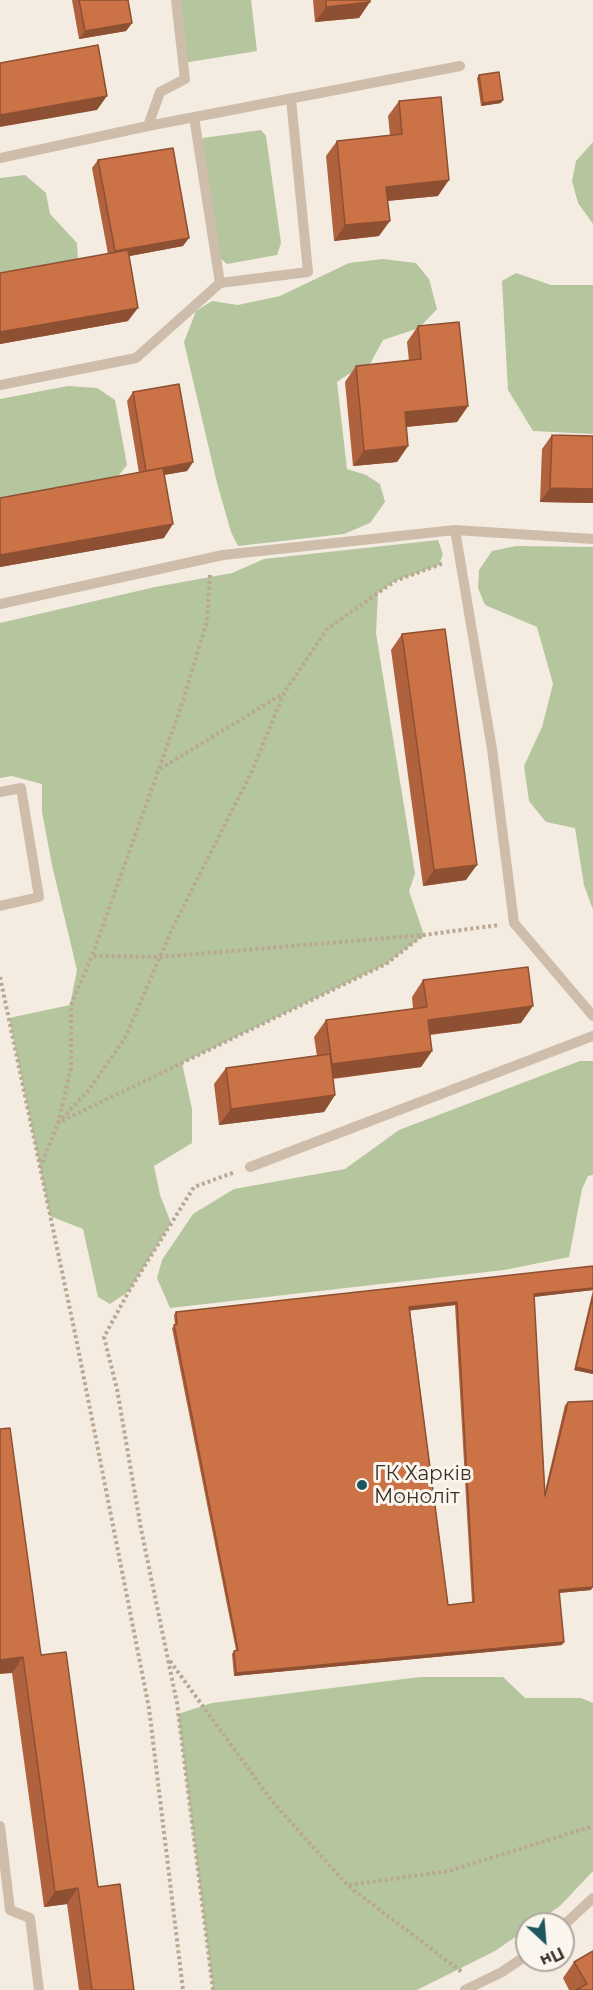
<!DOCTYPE html>
<meta charset="utf-8">
<style>
body{margin:0}
#map{position:relative;width:593px;height:1990px;overflow:hidden;background:#f4ece0;font-family:Montserrat,sans-serif}
canvas{display:block}
.north{position:absolute;left:515px;top:1912px;width:60px;height:60px;box-sizing:border-box;background:#fbf6ed;border:2px solid #aea79f;border-radius:50%;rotate:154deg;font-size:16px;font-weight:700;line-height:24px;text-align:center;color:#3b312a}
.north::after{content:'';display:block;margin:auto;width:21px;height:27px;background:#1d565f;clip-path:polygon(50% 0,100% 100%,50% 72%,0 100%)}
</style>
<div id="map">
<canvas width="593" height="1990"></canvas>
<div class="north">Пн</div>
</div>
<script>
const ctx = document.querySelector('canvas').getContext('2d');
ctx.lineJoin = 'round';
function fillPath(path, color) {
  ctx.fillStyle = color;
  ctx.fill(path, 'evenodd');
}
function poly(rows) {
  const path = new Path2D();
  for (const r of rows) {
    path.moveTo(r[0], r[1]);
    for (let i = 2; i < r.length; i += 2) path.lineTo(r[i], r[i + 1]);
  }
  return path;
}
function trace(path, color, width, dash) {
  ctx.strokeStyle = color;
  ctx.lineWidth = width;
  ctx.lineCap = dash ? 'butt' : 'round';
  ctx.setLineDash(dash || []);
  ctx.stroke(path);
}
function write(font, color, halo, rows, align = 'center') {
  ctx.font = font + ' Montserrat,sans-serif';
  ctx.lineWidth = 6;
  ctx.setLineDash([]);
  ctx.textBaseline = 'middle';
  ctx.strokeStyle = halo;
  ctx.fillStyle = color;
  for (const [text, x, y, turn = 0] of rows) {
    ctx.save();
    ctx.translate(x, y);
    ctx.rotate((+turn || 0) * Math.PI / 180);
    ctx.textAlign = isNaN(turn) ? turn : align;
    if (halo) ctx.strokeText(text, 0, 0);
    ctx.fillText(text, 0, 0);
    ctx.restore();
  }
}
fillPath(poly([
 [176,0,251,0,257,51,183,63],
 [261,130,266,136,281,243,277,255,227,264,220,258,200,143,203,138],
 [593,142,593,224,578,203,572,181,576,161],
 [25,175,46,193,50,214,77,243,78,260,0,279,0,178],
 [383,259,416,263,429,279,437,309,419,328,383,340,370,364,347,375,337,382,347,469,366,475,380,484,385,502,370,523,344,534,238,546,231,532,217,483,184,342,196,311,212,301,238,305,280,296,349,263],
 [516,273,551,285,593,285,593,434,533,431,508,390,502,281],
 [68,386,97,388,115,400,127,465,115,480,0,502,0,399],
 [438,540,443,554,439,565,395,581,378,593,376,633,415,874,409,891,424,935,386,964,182,1063,192,1109,192,1143,154,1166,160,1195,171,1223,129,1291,110,1304,98,1297,83,1229,50,1216,9,1018,70,1005,77,970,52,865,42,812,42,784,12,776,0,778,0,623,155,587,232,573,264,559],
 [516,546,593,547,593,910,584,885,575,828,546,822,529,801,524,766,542,727,553,684,537,627,485,605,478,588,479,570,492,551],
 [580,1061,593,1061,593,1175,588,1176,582,1189,569,1257,504,1270,170,1308,157,1278,162,1260,193,1214,234,1189,345,1169,399,1130],
 [420,1677,503,1677,525,1698,581,1698,593,1703,593,1871,560,1906,534,1924,527,1924,527,1929,495,1951,417,1990,213,1990,178,1714,212,1703]
]), '#b5c59e');
trace(poly([
 [210,575,207,621,181,707,92,956,160,957,424,935,499,925],
 [160,769,284,693],
 [0,977,76,1338,149,1708,183,1990],
 [62,1121,386,964,423,935],
 [58,1123,89,1090,125,1038,172,929,252,771,284,693,327,629,395,581,444,563],
 [40,1168,58,1123,71,1068,71,1005,92,956],
 [170,1661,272,1801,348,1886,462,1972],
 [349,1885,449,1871,593,1826],
 [213,1990,177,1703,141,1529,117,1389,104,1337,129,1291,194,1187,235,1172]
]), '#baa894', 4, [3, 3]);
trace(poly([
 [194,117,220,283,308,272,291,99],
 [148,126,160,92,185,79,176,0],
 [0,158,148,126,460,66],
 [0,385,136,358,220,283],
 [455,530,492,749,514,923,593,1016],
 [0,604,223,555,455,530,593,539],
 [0,792,21,788,39,897,0,906],
 [250,1167,593,1036],
 [0,1826,10,1910,30,1918,39,1990],
 [563,1926,593,1898],
 [465,1990,502,1972,527,1955]
]), '#cebdab', 10);
fillPath(poly([
 [72,0,128,0,132,23,126,31,79,39],
 [313,0,370,0,359,18,315,22],
 [479,75,501,103,481,106,477,78],
 [399,101,438,196,388,201,379,236,334,241,326,156,337,141,390,135,388,116],
 [98,160,183,246,129,256,128,321,0,344,0,273,108,254,92,168],
 [418,326,468,406,457,422,406,427,408,446,397,462,353,466,345,382,356,366,409,361,407,342],
 [133,392,193,462,187,471,164,475,164,538,0,567,0,498,139,473,127,401],
 [552,435,593,436,593,503,540,502,542,449],
 [402,634,466,880,423,886,391,650],
 [423,980,521,1023,430,1035,432,1051,421,1067,333,1079,335,1095,324,1112,219,1125,214,1084,226,1068,317,1056,314,1037,326,1020,413,1009,412,997],
 [593,1266,593,1374,574,1370,593,1290,534,1297,545,1491,565,1405,568,1402,591,1590,559,1593,562,1645,234,1676,232,1654,234,1651,236,1650,172,1328,175,1325,174,1315,176,1312],
 [455,1305,472,1602,448,1605,410,1310],
 [0,1429,41,1655,98,1887,134,1990,79,1990,67,1904,44,1907,12,1673],
 [574,1962,593,1990,569,1990,563,1978]
]), '#af623d');
fillPath(poly([
 [370,2,359,18,315,22,326,7],
 [132,23,126,31,79,39,85,31],
 [107,96,97,110,0,127,0,115],
 [503,100,501,103,481,106,483,103],
 [449,180,438,196,375,202,386,187],
 [390,221,379,236,334,241,345,225],
 [189,238,183,246,109,260,115,251],
 [138,308,128,321,0,344,0,332],
 [468,406,457,422,394,428,405,412],
 [408,446,397,462,353,466,364,451],
 [193,462,187,471,140,479,146,471],
 [550,488,593,489,593,503,540,502],
 [173,524,164,538,0,567,0,555],
 [477,865,466,880,423,886,434,870],
 [533,1006,521,1023,417,1036,428,1020],
 [432,1051,421,1067,320,1080,332,1064],
 [335,1095,324,1112,219,1125,231,1109],
 [593,1288,593,1290,532,1297,534,1294],
 [457,1302,455,1305,407,1311,409,1307],
 [576,1367,593,1371,593,1374,574,1370],
 [593,1587,591,1590,557,1593,559,1590],
 [564,1642,562,1645,234,1676,236,1673],
 [23,1657,12,1673,0,1674,0,1660],
 [78,1888,67,1904,44,1907,55,1892]
]), '#8e5032');
const building = poly([
 [79,0,128,0,132,23,85,31,79,0],
 [326,0,370,0,370,2,326,7,326,0],
 [98,45,107,96,0,115,0,63,98,45],
 [499,72,503,100,483,103,479,75,499,72],
 [441,97,449,180,386,187,390,221,345,225,337,141,402,134,399,101,441,97],
 [173,148,189,238,115,251,98,160,173,148],
 [128,250,138,308,0,332,0,273,128,250],
 [459,322,468,406,405,412,408,446,364,451,356,366,421,359,418,326,459,322],
 [179,384,193,462,146,471,133,392,179,384],
 [552,435,593,436,593,489,550,488,552,435],
 [163,468,173,524,0,555,0,498,163,468],
 [445,629,477,865,434,870,402,634,445,629],
 [528,967,533,1006,428,1020,432,1051,332,1064,326,1020,427,1007,423,980,528,967],
 [330,1054,335,1095,231,1109,226,1068,330,1054],
 [593,1266,593,1288,534,1294,545,1496,568,1402,593,1401,593,1587,559,1590,564,1642,236,1673,234,1651,238,1650,174,1325,177,1324,176,1312,593,1266],
 [457,1302,474,1602,448,1605,409,1307,457,1302],
 [593,1296,593,1371,576,1367,593,1296],
 [10,1428,41,1655,66,1652,98,1887,120,1884,134,1990,92,1990,78,1888,55,1892,23,1657,0,1660,0,1429,10,1428],
 [593,1951,593,1990,576,1990,587,1984,574,1962,593,1951]
]);
fillPath(building, '#cb7247');
trace(building, '#8e5032', 1.5);
for (const [x, y, r, color] of [
 [362,1485,6,"#1d565f"]
]) {
  const dot = new Path2D();
  dot.arc(x, y, r, 0, 2 * Math.PI);
  ctx.fillStyle = color;
  ctx.fill(dot);
  trace(dot, '#fbf6ed', 2);
}
write('20px', '#3b312a', '#fbf6ed', [
 ["ГК Харків",374,1474],
 ["Моноліт",374,1497]
], 'left');
</script>
